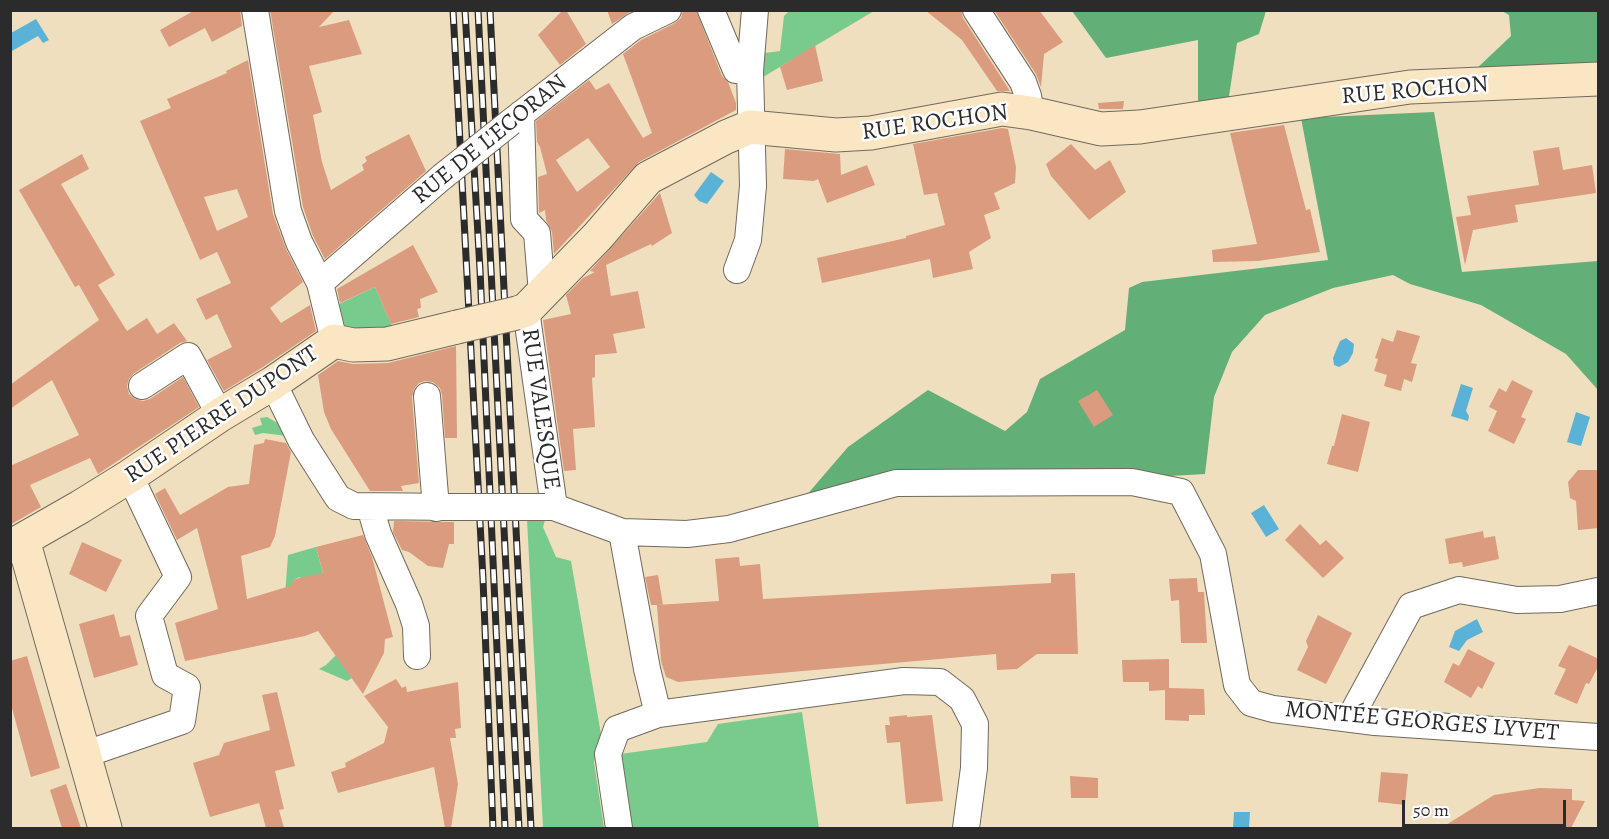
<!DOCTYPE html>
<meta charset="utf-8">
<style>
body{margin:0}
#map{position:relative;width:1609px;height:839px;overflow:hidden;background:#efdfbe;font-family:Alegreya,serif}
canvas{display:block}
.frame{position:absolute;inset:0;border:12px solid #2b2b2b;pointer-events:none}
.scale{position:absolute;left:1402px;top:800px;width:164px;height:27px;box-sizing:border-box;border:3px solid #2b2b2b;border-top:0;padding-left:8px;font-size:18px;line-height:21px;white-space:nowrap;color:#2b2b2b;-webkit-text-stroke:4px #fff;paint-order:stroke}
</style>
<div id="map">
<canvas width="1609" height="839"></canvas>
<div class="frame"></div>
<div class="scale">50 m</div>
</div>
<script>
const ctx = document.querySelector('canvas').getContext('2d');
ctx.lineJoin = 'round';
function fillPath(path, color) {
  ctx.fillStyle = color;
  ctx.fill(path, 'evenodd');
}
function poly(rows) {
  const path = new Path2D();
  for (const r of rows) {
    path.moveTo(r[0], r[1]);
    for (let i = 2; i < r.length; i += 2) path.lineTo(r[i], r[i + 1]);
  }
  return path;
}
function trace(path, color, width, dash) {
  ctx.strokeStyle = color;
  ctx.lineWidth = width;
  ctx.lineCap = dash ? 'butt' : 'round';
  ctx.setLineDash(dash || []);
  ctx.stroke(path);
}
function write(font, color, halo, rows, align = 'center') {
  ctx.font = font + ' Alegreya,serif';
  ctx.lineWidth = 5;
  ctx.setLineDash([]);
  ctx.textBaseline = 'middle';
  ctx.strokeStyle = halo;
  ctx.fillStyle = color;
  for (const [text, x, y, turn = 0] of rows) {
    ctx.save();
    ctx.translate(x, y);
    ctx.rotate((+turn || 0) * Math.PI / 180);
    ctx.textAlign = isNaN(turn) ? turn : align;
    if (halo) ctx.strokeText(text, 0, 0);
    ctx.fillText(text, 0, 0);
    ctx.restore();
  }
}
fillPath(poly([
 [789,11,874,11,763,77,765,53,780,51,784,16],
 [375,287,395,333,376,336,345,327,339,304],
 [267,417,281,425,287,436,263,433,255,435,252,428,262,425,260,418],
 [527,519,545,520,543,527,556,557,571,561,601,734,594,762,604,828,543,828],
 [316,547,324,577,301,581,300,577,295,579,285,596,288,555],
 [336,655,352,678,347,681,319,669,326,665],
 [802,712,819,828,631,828,620,754,707,742,718,724]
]), '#78cb8d');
fillPath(poly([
 [1072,11,1266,11,1259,34,1237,43,1228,103,1198,106,1198,40,1106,58],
 [1502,11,1598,11,1598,67,1473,72,1511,36,1509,15],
 [1434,112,1462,272,1598,261,1598,390,1566,354,1481,305,1410,284,1393,275,1333,288,1265,315,1232,352,1214,397,1205,474,1170,476,913,471,799,504,848,447,928,390,1005,431,1027,412,1040,379,1125,330,1129,288,1142,282,1328,260,1301,118]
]), '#62af78');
fillPath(poly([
 [36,19,49,40,43,43,38,36,12,51,11,33],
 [711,172,724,181,707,204,699,201,694,195],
 [1346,338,1354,344,1353,353,1348,362,1339,367,1334,365,1333,358,1340,341],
 [1461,384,1473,388,1466,411,1469,416,1468,421,1451,416],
 [1576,412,1590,417,1581,446,1567,442],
 [1264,505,1279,529,1266,537,1251,513],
 [1477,619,1483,632,1467,640,1459,651,1449,647,1455,631],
 [1234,812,1250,812,1249,828,1233,828]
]), '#5ab3d7');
fillPath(poly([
 [195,10,240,10,242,26,212,42,205,28,169,47,160,30],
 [270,10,335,10,319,27,349,20,362,54,309,66,322,112,313,115,322,162,331,190,364,170,362,165,367,161,365,157,409,134,426,171,325,259,313,236,303,207],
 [563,10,566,10,586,44,560,65,538,35],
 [607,10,633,10,612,24],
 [683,10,696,10,722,76,728,82,736,103,736,110,639,162,554,254,552,232,546,220,545,210,539,213,538,177,547,174,540,147,537,142,536,121,589,80,596,90,609,83,643,138,652,133,623,54,641,40,675,23,681,18],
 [588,138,610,167,577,192,556,160],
 [925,10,961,10,963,18,1010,91,997,91,962,40],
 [994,10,1039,10,1063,42,1044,54,1041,87,1036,74],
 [815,45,823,81,787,90,780,67],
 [248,60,273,214,286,249,303,282,270,308,281,323,310,305,316,331,263,367,224,391,207,360,232,347,217,314,206,320,196,299,231,283,217,252,200,260,140,121,171,108,167,99,227,73,226,71],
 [237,189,248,217,217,231,204,197],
 [1124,101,1123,109,1099,109,1098,103],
 [1284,125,1306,210,1310,209,1320,252,1258,261,1213,262,1212,250,1257,244,1230,133],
 [1002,128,1008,129,1016,167,1015,183,994,193,1000,209,984,215,991,238,969,252,973,269,933,278,930,259,822,283,817,258,906,238,906,236,945,225,937,193,924,195,913,144],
 [1071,144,1095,170,1110,160,1126,192,1089,220,1051,176,1046,164],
 [1559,147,1563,170,1592,165,1596,193,1515,205,1518,222,1473,230,1465,265,1456,217,1471,215,1467,196,1539,185,1533,151],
 [785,149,840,154,841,175,867,165,875,185,827,203,818,179,814,181,783,179],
 [82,154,89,169,61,184,115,275,98,285,127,331,147,318,157,334,174,323,187,341,180,343,133,374,129,379,127,386,129,394,135,399,143,401,150,399,183,377,199,407,98,474,90,458,30,485,41,507,10,525,10,466,79,435,52,380,10,409,10,385,99,320,79,285,75,287,19,190],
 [660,193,672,233,652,246,651,244,606,265,611,296,638,291,645,328,613,334,617,353,595,355,595,377,592,378,595,427,573,429,576,470,564,471,543,320,571,314,566,295,583,278,595,272,590,271],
 [413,245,438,292,420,299,421,308,417,309,419,317,391,324,375,287,340,303,337,289],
 [1397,330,1420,336,1411,363,1417,364,1412,382,1404,379,1401,391,1384,386,1387,375,1374,371,1378,359,1375,358,1382,338,1393,342],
 [456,346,457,438,445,438,442,395,440,388,433,382,425,381,419,383,414,389,412,397,419,483,401,486,403,491,370,491,331,429,324,412,318,375,338,361,353,364,388,363],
 [1512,380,1533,391,1521,417,1526,419,1514,444,1488,431,1497,411,1489,407,1499,388,1506,392],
 [1097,390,1113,415,1094,427,1078,401],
 [1342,414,1370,422,1358,472,1327,464,1332,446,1334,446],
 [265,439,286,443,291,452,275,536,270,547,241,556,247,599,290,586,295,579,323,573,316,547,363,535,372,557,393,637,385,639,384,653,363,694,318,631,305,636,185,661,175,623,218,609,197,528,177,540,155,494,165,488,180,515,228,487,249,484,254,445,264,443],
 [1578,470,1599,470,1599,528,1578,530,1576,501,1570,498,1568,482],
 [394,521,454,522,454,544,449,544,443,568,428,566,409,552,402,550,393,532],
 [1300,524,1320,545,1326,540,1344,558,1323,578,1285,540],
 [1483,531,1484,538,1495,536,1499,559,1463,567,1462,562,1449,564,1445,539],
 [82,542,122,560,106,592,69,574],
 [739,557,740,566,760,564,763,599,1051,583,1051,574,1075,573,1078,654,1037,654,1017,669,997,670,996,654,678,682,666,677,661,661,657,605,719,601,715,559],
 [658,575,663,605,651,605,645,577],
 [1197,578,1198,592,1204,592,1207,643,1181,643,1179,600,1171,601,1169,579],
 [114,614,120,637,130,635,138,665,94,678,79,624],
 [1318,615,1352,633,1326,684,1297,670,1308,647,1306,641],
 [1569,645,1599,659,1599,665,1589,684,1586,683,1577,704,1554,694,1566,669,1558,666],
 [1468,649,1495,663,1482,689,1478,686,1471,698,1444,682,1453,663,1459,666],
 [27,656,60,768,31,777,10,701,10,661],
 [1169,659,1169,688,1204,689,1205,715,1189,715,1189,721,1165,720,1165,690,1149,691,1149,682,1123,682,1122,660],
 [396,679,402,688,406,686,407,692,458,682,461,728,455,729,456,738,450,738,458,784,451,828,445,828,434,767,338,793,331,772,346,767,345,763,384,743,388,727,364,696],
 [277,692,295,766,275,771,284,809,279,810,284,828,266,828,259,803,210,817,193,763,219,755,224,743,270,730,262,695],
 [907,715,907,717,932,715,943,801,906,804,900,742,887,743,885,725,890,725,889,717],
 [1381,772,1408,774,1405,805,1378,802],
 [1070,776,1098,778,1098,798,1071,798],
 [66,784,81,828,62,828,50,790],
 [1539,788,1572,789,1572,800,1585,801,1571,828,1441,828,1494,795]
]), '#db9b7e');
const street = poly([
 [255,10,288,211,299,242,320,283,334,341],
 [711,10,736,70,750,71],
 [976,10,1023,82,1028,96,1031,113],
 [521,114,524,219,537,233,542,293],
 [511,122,633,27,668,10],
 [737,270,748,240,753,186,750,71,755,10],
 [320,283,442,177],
 [526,310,554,507],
 [273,383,301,440,338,498,354,506,460,507],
 [142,386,188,356,220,415],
 [427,396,436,508],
 [370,507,378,534,409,604,416,626,417,656],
 [545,507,554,507,622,532,687,534,729,529,896,483,1132,482,1181,492,1213,554,1237,685,1251,703,1273,709,1375,722,1598,737],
 [658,714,904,681,940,682,962,699,975,724,974,768,966,828],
 [1350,718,1411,606,1459,590,1517,600,1560,599,1598,591],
 [83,755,182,721,187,687,165,675,149,616,178,577,130,476],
 [619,828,608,754,617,729,658,714,647,669,622,532]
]);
const secondary = poly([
 [517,313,526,310,598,236,648,178,726,137,750,127,836,135,871,133,1002,109,1031,113,1101,129,1140,127,1410,87,1598,79],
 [23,540,105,828],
 [10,547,80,507,130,476,220,415,273,383,334,341,353,345,387,344,457,327]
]);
trace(street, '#706a5e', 28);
trace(secondary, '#706a5e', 35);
trace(street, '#fff', 26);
trace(secondary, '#fbe6c4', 33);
const rail = poly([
 [453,10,483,579,493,828],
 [465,10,480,270,505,828],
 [478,10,519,828],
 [490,10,531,828]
]);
trace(rail, '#2b2b2b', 7);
trace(rail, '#fff', 4.5, [14]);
const streetBridge = poly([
 [442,177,511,122],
 [460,507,545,507]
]);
const secondaryBridge = poly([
 [457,327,517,313]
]);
trace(streetBridge, '#706a5e', 28, []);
trace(secondaryBridge, '#706a5e', 35, []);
trace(streetBridge, '#fff', 26);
trace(secondaryBridge, '#fbe6c4', 33);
write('24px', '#2b2b2b', '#fff', [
 ["RUE ROCHON",1415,91,-5],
 ["RUE ROCHON",935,123,-8],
 ["RUE DE L'ECORAN",490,140,-39],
 ["RUE VALESQUE",540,409,82],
 ["RUE PIERRE DUPONT",222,415,-34],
 ["MONTÉE GEORGES LYVET",1422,722,5]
]);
</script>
